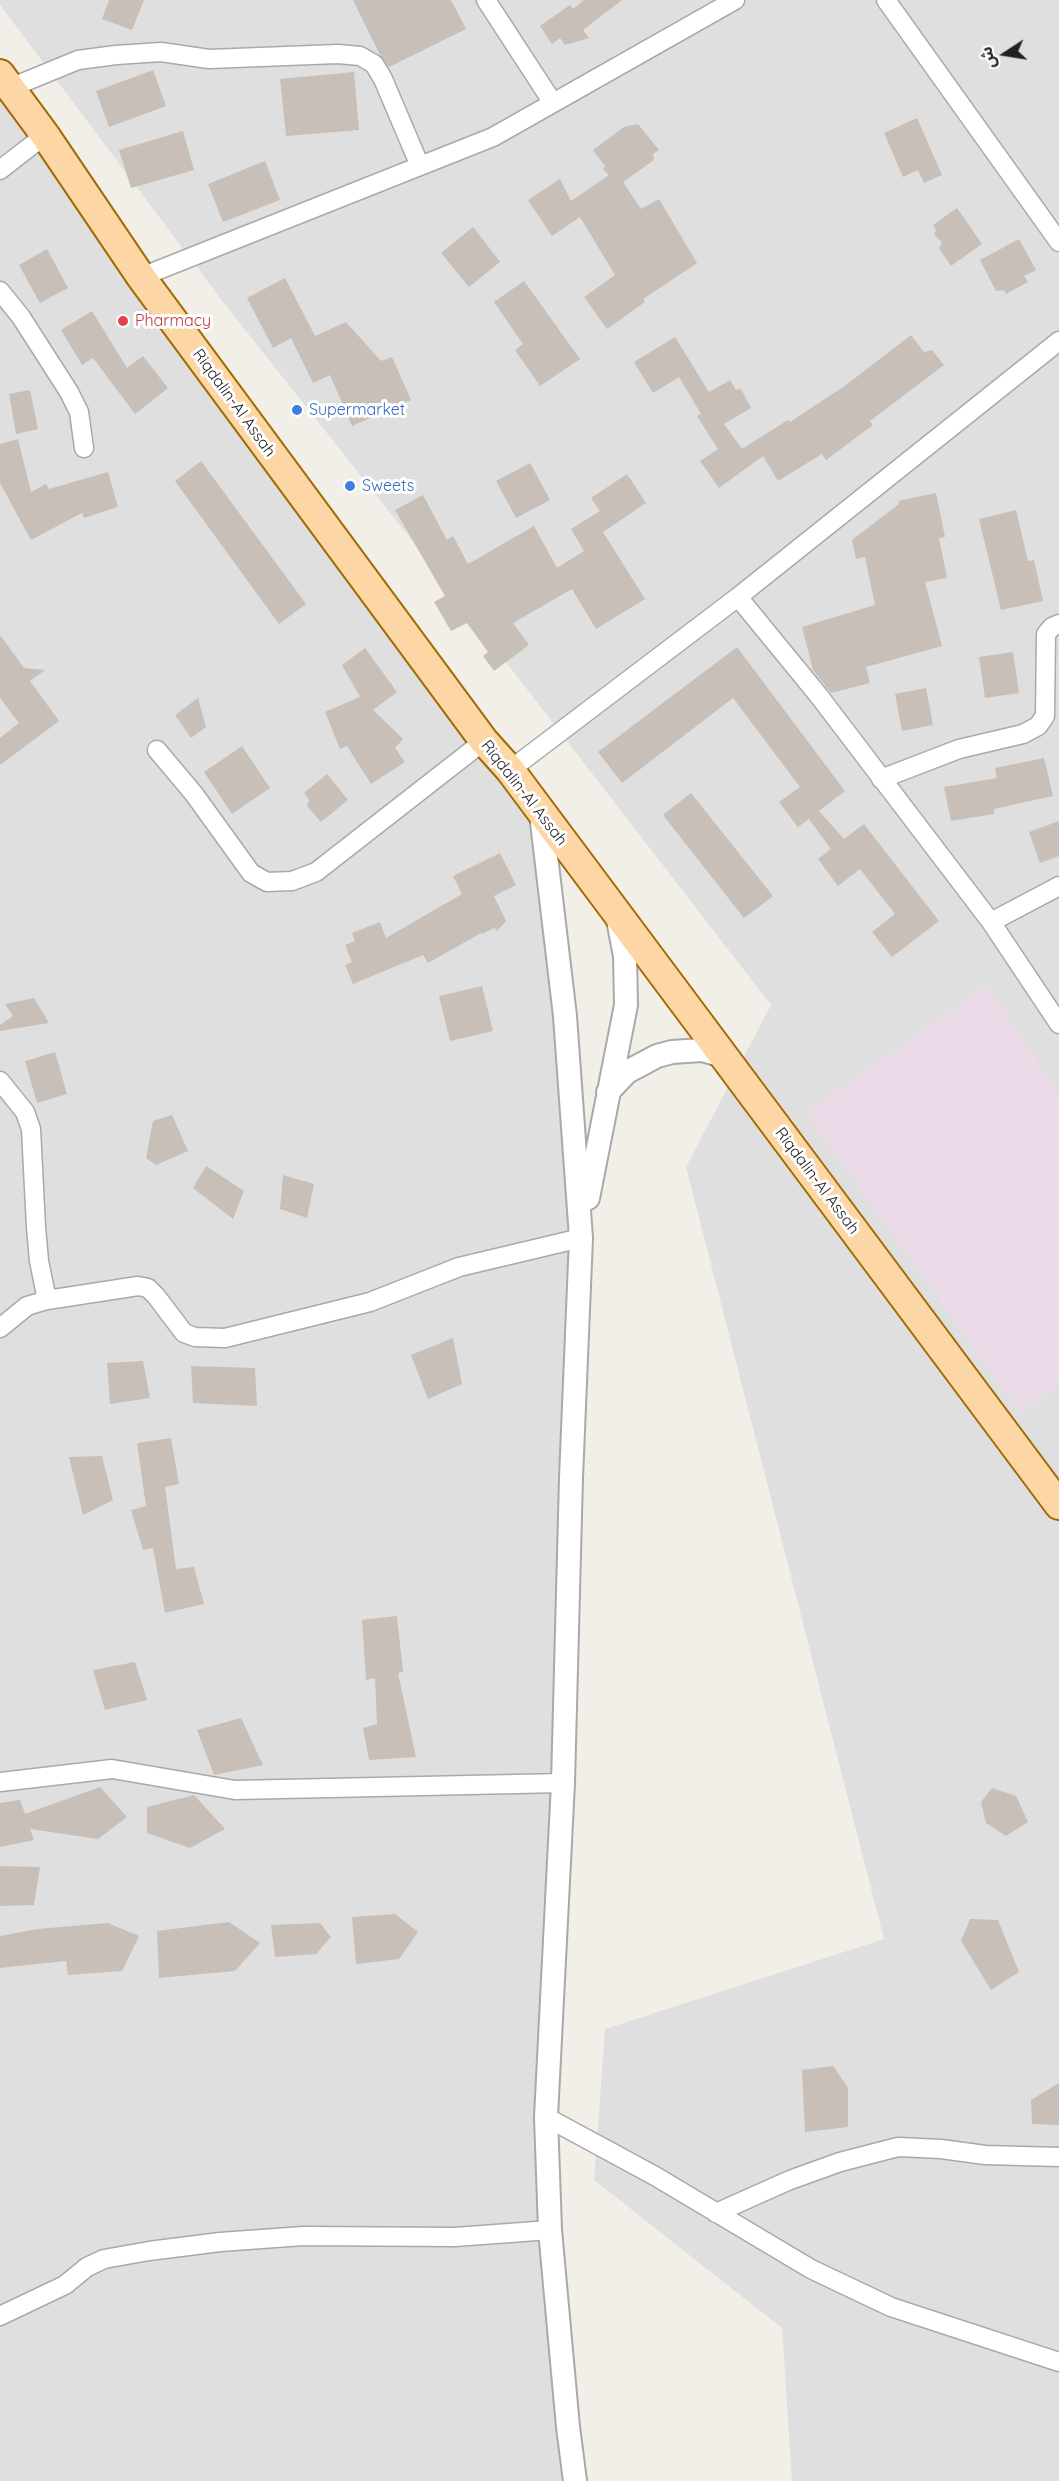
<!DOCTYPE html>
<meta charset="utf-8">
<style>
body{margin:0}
#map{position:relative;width:1059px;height:2481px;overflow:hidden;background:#f2efe9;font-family:Quicksand,"Noto Sans Arabic",sans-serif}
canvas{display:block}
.north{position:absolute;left:975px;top:24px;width:60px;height:60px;-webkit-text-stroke:4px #fff;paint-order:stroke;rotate:258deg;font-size:16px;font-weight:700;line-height:24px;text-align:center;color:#222}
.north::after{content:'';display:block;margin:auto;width:21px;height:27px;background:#222;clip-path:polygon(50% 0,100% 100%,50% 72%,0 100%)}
</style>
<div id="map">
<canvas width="1059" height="2481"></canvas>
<div class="north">ش</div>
</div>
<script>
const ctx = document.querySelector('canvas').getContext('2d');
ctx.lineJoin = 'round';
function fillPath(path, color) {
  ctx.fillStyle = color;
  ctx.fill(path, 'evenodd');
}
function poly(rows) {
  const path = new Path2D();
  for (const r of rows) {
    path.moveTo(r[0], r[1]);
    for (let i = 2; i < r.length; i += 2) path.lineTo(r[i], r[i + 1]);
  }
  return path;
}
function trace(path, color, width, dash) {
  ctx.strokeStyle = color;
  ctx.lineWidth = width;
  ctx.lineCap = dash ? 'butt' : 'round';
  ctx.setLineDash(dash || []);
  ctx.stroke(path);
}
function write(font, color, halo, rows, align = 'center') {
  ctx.font = font + ' Quicksand,sans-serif';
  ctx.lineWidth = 6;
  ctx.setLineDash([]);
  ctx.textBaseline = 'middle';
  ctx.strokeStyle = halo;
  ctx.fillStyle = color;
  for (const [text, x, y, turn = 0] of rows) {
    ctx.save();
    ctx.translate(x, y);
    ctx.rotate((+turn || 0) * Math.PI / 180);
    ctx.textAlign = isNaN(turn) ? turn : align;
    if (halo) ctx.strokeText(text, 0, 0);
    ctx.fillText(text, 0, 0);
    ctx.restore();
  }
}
fillPath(poly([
 [0,0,1059,0,1059,2481,792,2481,782,2328,594,2180,605,2029,884,1939,686,1167,771,1005,407,534,223,302,0,5],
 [0,74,541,814,576,1162,546,2117,577,2481,0,2481]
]), '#e0dfdf');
fillPath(poly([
 [986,986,1059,1095,1059,1385,1021,1414,807,1113]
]), '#ebdbe8');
fillPath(poly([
 [109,0,144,0,132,30,102,19],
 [353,0,451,0,466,29,389,67,380,55],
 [584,0,622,0,583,30,589,38,565,45,560,38,552,44,540,26,570,5,573,9],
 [153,70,166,106,109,127,96,91],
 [354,72,359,130,286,136,280,79],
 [917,118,942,175,924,183,918,170,903,177,884,133],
 [638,124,659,150,653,154,654,160,623,182,641,209,659,199,697,263,643,299,645,302,607,329,584,297,615,275,580,217,552,236,528,200,560,179,571,201,609,175,603,169,605,166,593,150,624,127],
 [183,131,194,170,131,188,119,150],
 [265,161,280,200,223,222,208,184],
 [957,208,982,244,951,266,939,248,942,243,934,234,936,230,933,225],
 [473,227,500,262,469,287,441,253],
 [1019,239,1036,270,1024,276,1028,282,1006,294,1004,290,996,291,980,260],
 [47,249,68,288,40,303,19,265],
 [285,278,315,336,346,322,381,361,392,357,411,400,352,426,330,375,313,383,291,338,273,348,247,298],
 [524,281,580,359,540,386,515,350,523,344,494,302],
 [92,311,127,368,143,356,168,388,135,414,93,358,82,365,61,330],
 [911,335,924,352,932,350,944,365,870,421,873,425,826,460,822,454,778,481,763,456,719,488,700,461,718,449,697,416,701,414,679,377,653,393,634,362,675,337,709,392,730,380,736,390,741,389,751,408,724,424,742,449,788,420,790,422,846,385],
 [30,390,38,429,16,434,9,394],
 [18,439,31,492,46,484,49,489,108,472,118,507,84,518,82,513,31,540,0,483,0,444],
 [201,461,306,604,279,624,175,481],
 [530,463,550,500,516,518,496,481],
 [627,474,646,503,603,532,645,599,596,629,572,589,513,623,529,645,494,671,483,656,488,652,467,623,451,631,434,602,445,596,395,510,423,495,447,540,453,536,468,564,534,526,557,568,584,551,571,529,600,511,591,498],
 [936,493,945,537,939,538,947,578,925,582,942,646,866,667,870,683,831,693,813,670,802,627,875,605,865,557,856,559,852,540,899,504,898,501],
 [1016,510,1028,561,1034,560,1043,601,1001,610,979,519],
 [0,635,24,668,45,670,30,681,59,721,0,765,0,738,19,723,0,698],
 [737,647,845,791,819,811,844,839,864,824,939,921,892,957,872,932,895,914,860,869,838,886,818,859,831,849,809,819,798,827,779,802,800,787,733,698,622,783,598,752],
 [365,648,397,692,373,710,403,739,395,748,405,762,371,784,347,746,340,749,325,712,360,697,342,665],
 [1013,652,1019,693,985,698,979,657],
 [926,688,933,725,902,731,895,694],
 [198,698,206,727,191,738,175,715],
 [242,746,270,788,232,814,204,772],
 [1044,758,1053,796,994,809,994,814,951,821,944,787,997,778,995,768],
 [327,774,348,800,321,822,307,806,309,800,304,793],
 [691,793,773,896,744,918,663,815],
 [1059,821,1059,856,1040,863,1029,832],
 [500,853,516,885,494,896,506,921,497,931,494,928,482,934,481,933,428,963,423,955,353,984,345,965,352,962,345,945,355,941,352,933,380,922,386,938,462,894,453,876],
 [482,986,493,1031,450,1041,439,996],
 [34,998,49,1023,0,1031,0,1025,13,1016,5,1004],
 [55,1052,67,1094,37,1103,25,1061],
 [172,1115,188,1151,156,1165,146,1158,153,1121],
 [206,1166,244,1191,233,1219,193,1188],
 [283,1175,314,1184,307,1218,280,1209],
 [453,1338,462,1384,428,1399,411,1355],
 [143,1361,150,1398,110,1404,107,1363],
 [191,1366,255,1368,257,1406,193,1403],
 [171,1438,179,1484,165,1487,176,1569,194,1567,204,1604,165,1613,153,1548,143,1550,131,1510,146,1506,137,1443],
 [102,1456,113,1500,83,1515,69,1457],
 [397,1616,403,1672,398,1673,416,1757,369,1760,363,1728,377,1724,375,1678,366,1680,362,1620],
 [135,1662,147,1700,105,1710,93,1670],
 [241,1718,263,1765,214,1775,197,1730],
 [100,1787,127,1817,98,1839,30,1829,34,1840,0,1847,0,1803,20,1800,25,1814],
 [992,1788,1016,1796,1028,1822,1006,1836,986,1823,981,1802],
 [194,1795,225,1829,190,1848,147,1833,147,1807],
 [0,1866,40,1867,34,1905,0,1906],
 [395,1914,418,1932,399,1959,356,1964,352,1917],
 [970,1919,998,1920,1019,1972,991,1990,961,1941],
 [229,1922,260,1943,235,1971,159,1978,157,1931],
 [108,1923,139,1936,122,1971,68,1975,66,1961,0,1968,0,1936,37,1929],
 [320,1923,331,1937,316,1954,275,1957,271,1925],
 [833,2066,848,2088,848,2127,805,2132,802,2070],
 [1059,2083,1059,2125,1032,2124,1031,2100]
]), '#c7bfb8');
const minor = poly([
 [486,0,553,103],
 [886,0,1059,242],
 [10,88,78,60,116,55,161,52,209,59,338,54,360,56,374,64,383,79,420,166],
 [0,170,45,135],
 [141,277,493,137,735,0],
 [0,291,21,317,69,392,79,412,84,448],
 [738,597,819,696,991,922,1059,1024],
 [157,750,194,794,251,873,267,882,292,881,316,872,484,741],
 [510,770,738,597,1059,341],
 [881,779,959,749,1023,734,1038,726,1045,716,1046,634,1052,627,1059,624],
 [991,922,1059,886],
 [0,1081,25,1112,31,1129,36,1227,39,1261,47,1300],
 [0,1328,27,1306,47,1300,138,1286,148,1288,156,1296,184,1333,195,1337,225,1338,370,1302,459,1267,581,1238],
 [0,1782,112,1769,235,1790,563,1783],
 [546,2117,655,2176,811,2269,891,2307,1059,2362],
 [716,2213,790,2180,840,2162,898,2147,941,2149,985,2155,1059,2157],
 [0,2316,65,2285,87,2267,104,2259,149,2251,220,2242,303,2236,455,2237,550,2230]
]);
const tertiary = poly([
 [541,814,565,1016,581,1238,571,1478,563,1783,546,2117,550,2230,568,2427,575,2481],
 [608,1092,627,1072,657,1056,672,1052,702,1050,723,1056],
 [588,1198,626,1005,625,956,617,915]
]);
const primary = poly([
 [0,74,45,135,141,277,484,741,510,770,1059,1505]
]);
trace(minor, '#a9a9a9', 21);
trace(tertiary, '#a9a9a9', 26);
trace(primary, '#a06b00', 32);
trace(minor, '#fff', 18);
trace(tertiary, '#fff', 22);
trace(primary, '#fcd6a4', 28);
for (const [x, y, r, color] of [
 [123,321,6,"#e0444e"],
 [297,410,6,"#3f7fe0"],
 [350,486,6,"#3f7fe0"]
]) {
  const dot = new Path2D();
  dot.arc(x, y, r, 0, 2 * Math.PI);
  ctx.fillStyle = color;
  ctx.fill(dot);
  trace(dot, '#fff', 2);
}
write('16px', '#be3a42', '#fff', [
 ["Pharmacy",135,321]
], 'left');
write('16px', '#222', '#fff', [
 ["Riqdalin-Al Assah",234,403,54],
 ["Riqdalin-Al Assah",524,793,52],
 ["Riqdalin-Al Assah",817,1181,53]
]);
write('16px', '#366cbe', '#fff', [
 ["Supermarket",309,410],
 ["Sweets",362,486]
], 'left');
</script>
